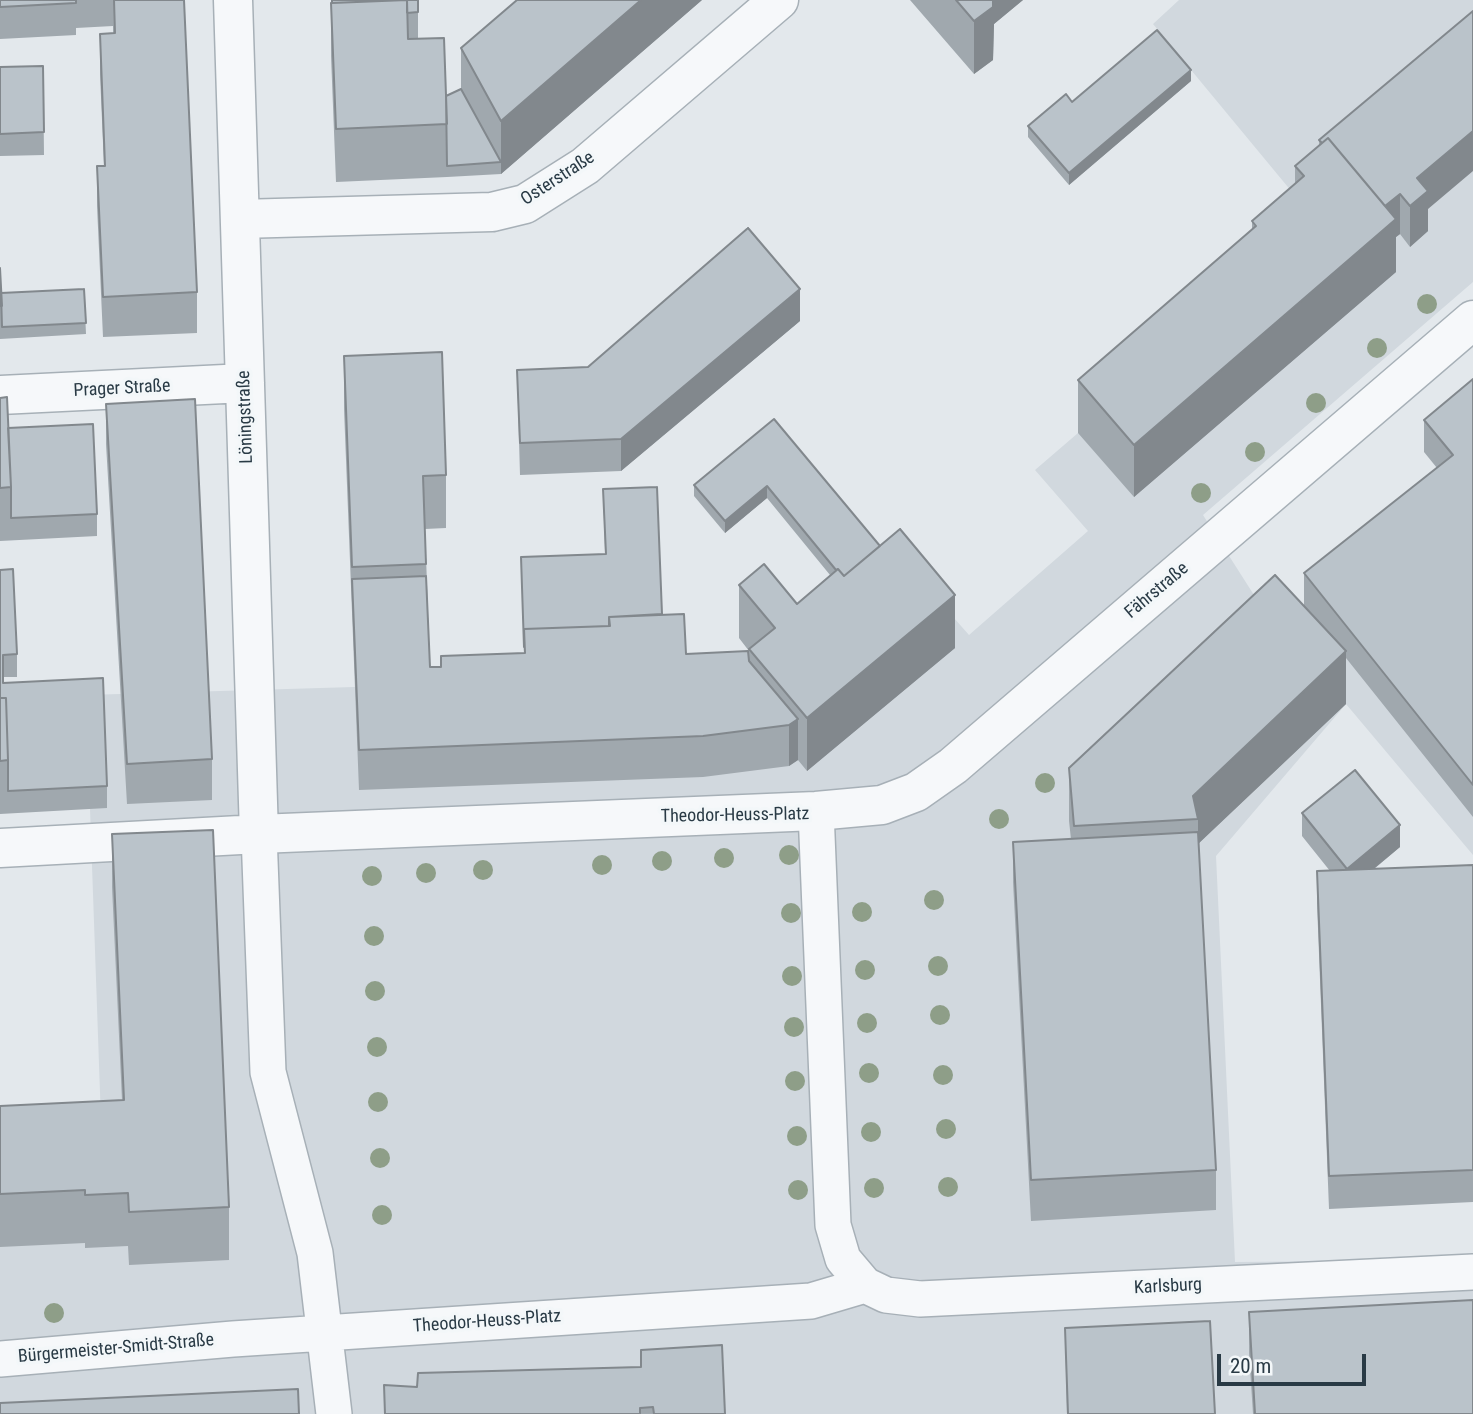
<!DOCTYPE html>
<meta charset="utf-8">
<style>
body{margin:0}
#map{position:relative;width:1473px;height:1414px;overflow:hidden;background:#e3e8ec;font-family:"Roboto Condensed",sans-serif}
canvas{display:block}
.scale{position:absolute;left:1217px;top:1354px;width:149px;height:32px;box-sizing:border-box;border:4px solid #293a45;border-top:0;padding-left:9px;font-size:21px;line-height:24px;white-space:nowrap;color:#293a45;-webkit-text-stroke:5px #f3f7f9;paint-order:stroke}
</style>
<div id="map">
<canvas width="1473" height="1414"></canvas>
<div class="scale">20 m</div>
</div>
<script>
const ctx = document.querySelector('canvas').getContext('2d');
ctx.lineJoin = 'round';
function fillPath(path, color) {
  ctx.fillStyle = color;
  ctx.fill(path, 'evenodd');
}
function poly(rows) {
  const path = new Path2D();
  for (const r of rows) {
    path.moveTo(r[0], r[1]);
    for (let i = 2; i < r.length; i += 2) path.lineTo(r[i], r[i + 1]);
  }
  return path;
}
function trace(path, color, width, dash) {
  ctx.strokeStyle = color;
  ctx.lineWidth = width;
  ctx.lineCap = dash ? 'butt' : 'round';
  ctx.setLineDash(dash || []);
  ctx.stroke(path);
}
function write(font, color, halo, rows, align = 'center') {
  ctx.font = font + ' "Roboto Condensed",sans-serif';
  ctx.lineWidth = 7;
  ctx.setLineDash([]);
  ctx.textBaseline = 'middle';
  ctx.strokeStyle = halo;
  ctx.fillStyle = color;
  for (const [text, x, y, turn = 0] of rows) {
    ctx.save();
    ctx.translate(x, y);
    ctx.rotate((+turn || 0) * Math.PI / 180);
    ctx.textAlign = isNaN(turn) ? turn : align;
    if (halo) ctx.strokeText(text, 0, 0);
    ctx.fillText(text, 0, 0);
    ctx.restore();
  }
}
fillPath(poly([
 [1179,0,1473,0,1473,282,1203,515,1275,628,1473,471,1473,855,1346,704,1216,856,1235,1262,1473,1260,1473,1414,0,1414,0,1128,101,1121,86,695,756,675,902,559,969,635,1088,531,1035,470,1078,433,1297,198,1153,24]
]), '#d1d8de');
const pedestrian = poly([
 [816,811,833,1225,843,1259,865,1285,886,1295,920,1299,1473,1272],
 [259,834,268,1072,315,1253,334,1414],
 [0,1359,233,1339,811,1301,865,1285]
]);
const minor = poly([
 [233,0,259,834],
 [240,219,492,212,525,204,585,166,779,0],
 [0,395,245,383],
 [0,848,259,834,816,811,882,805,916,792,953,766,1473,320]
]);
trace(pedestrian, '#a7b0b7', 38);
trace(minor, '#a7b0b7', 41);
trace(pedestrian, '#f6f8fa', 35);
trace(minor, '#f6f8fa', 38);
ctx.fillStyle = '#8e9e88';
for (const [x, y] of [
 [1427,304],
 [1377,348],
 [1316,403],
 [1255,452],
 [1201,493],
 [1045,783],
 [999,819],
 [789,855],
 [724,858],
 [662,861],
 [602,865],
 [483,870],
 [426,873],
 [372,876],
 [934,900],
 [862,912],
 [791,913],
 [374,936],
 [938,966],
 [865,970],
 [792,976],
 [375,991],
 [940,1015],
 [867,1023],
 [794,1027],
 [377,1047],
 [869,1073],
 [943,1075],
 [795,1081],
 [378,1102],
 [946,1129],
 [871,1132],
 [797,1136],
 [380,1158],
 [948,1187],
 [874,1188],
 [798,1190],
 [382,1215],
 [54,1313]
]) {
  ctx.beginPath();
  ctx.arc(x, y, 10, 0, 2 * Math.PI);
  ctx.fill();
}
fillPath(poly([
 [0,0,184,0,197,292,197,333,103,337,97,206,97,166,104,166,100,74,100,34,113,33,113,26,76,28,76,24,76,35,0,39],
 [702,0,501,174,447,177,336,182,331,56,331,3,418,12,418,39,446,96,461,89,461,48],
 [910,0,1023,0,994,24,993,60,974,74],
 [43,66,44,155,0,156,0,67],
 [1191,81,1069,185,1028,137,1028,126,1072,102],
 [1319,140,1428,209,1428,231,1410,247,1400,234,1396,237,1396,272,1134,497,1078,433,1078,380,1252,230,1252,221,1295,184,1295,166,1319,146],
 [0,269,1,293,84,289,86,334,0,339],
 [800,321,621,471,520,475,517,370,588,367],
 [344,356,446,475,446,528,425,529,430,667,441,667,524,653,521,557,605,554,603,489,662,614,686,654,749,661,749,651,739,638,739,585,797,604,830,575,767,498,725,533,694,496,694,485,774,419,955,648,807,771,798,760,789,766,703,777,359,790,344,409],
 [1473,379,1473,817,1346,658,1346,704,1198,844,1216,1170,1216,1210,1031,1221,1013,882,1013,842,1071,839,1069,821,1069,768,1310,613,1304,606,1304,573,1437,468,1424,452,1424,420],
 [0,398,8,428,97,514,97,536,0,541],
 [106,404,212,759,212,800,127,804,106,444],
 [0,570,17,654,17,677,3,677,3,683,107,786,107,808,0,814],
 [1302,813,1400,847,1374,869,1473,865,1473,1202,1329,1209,1317,903,1317,871,1330,871,1302,836],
 [112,834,229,1207,229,1260,129,1265,128,1246,85,1248,85,1243,0,1247,0,1106,122,1100,112,887],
 [1249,1312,1473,1414,1253,1414,1249,1353],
 [1065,1328,1215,1414,1067,1414],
 [418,1373,725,1414,384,1414,384,1385,417,1387]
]), '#a0a8ae');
fillPath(poly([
 [641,0,702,0,501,174,501,121],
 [985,0,1023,0,994,24,993,60,974,74,974,21],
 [1191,70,1191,81,1069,185,1069,173],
 [1473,131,1473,171,1428,209,1428,231,1410,247,1410,206,1417,178],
 [1400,194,1400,234,1396,237,1396,272,1134,497,1134,445,1379,211],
 [800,289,800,321,621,471,621,439],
 [767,486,767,498,725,533,725,521],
 [955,595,955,648,807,771,807,718],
 [1346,651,1346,704,1198,844,1198,819,1193,796],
 [798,719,798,760,789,766,789,725],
 [1400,825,1400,847,1347,891,1347,869]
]), '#82888d');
const building = poly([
 [0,0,76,0,76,3,0,7,0,0],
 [114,0,184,0,197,292,103,297,97,166,105,166,100,34,115,33,114,0],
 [332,0,418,0,418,12,407,13,407,0,332,3,332,0],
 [407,0,408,39,444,38,447,124,336,129,331,3,407,0],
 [517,0,641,0,501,121,461,48,517,0],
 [956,0,993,0,993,7,974,21,956,0],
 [1473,11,1473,131,1417,178,1428,191,1410,206,1400,194,1385,206,1328,138,1322,143,1319,140,1473,11],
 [1157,30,1191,70,1069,173,1028,126,1066,94,1072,102,1157,30],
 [43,66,44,132,0,134,0,67,43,66],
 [461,89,501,162,447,166,446,96,461,89],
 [1328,138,1396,219,1134,445,1078,380,1256,226,1252,221,1304,176,1295,166,1328,138],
 [748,228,800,289,621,439,520,443,517,370,588,367,748,228],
 [0,268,2,306,0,306,0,268],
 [84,289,86,323,2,327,1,293,84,289],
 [442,352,446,475,423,476,426,564,352,567,344,356,442,352],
 [1473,379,1473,785,1304,573,1453,455,1424,420,1473,379],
 [7,397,11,487,0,488,0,398,7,397],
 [195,399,212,759,127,764,106,404,195,399],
 [774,419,880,546,844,576,838,569,836,570,767,486,725,521,694,485,774,419],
 [93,424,97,514,11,518,11,487,8,428,93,424],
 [657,487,662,614,609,617,609,626,524,629,524,647,521,557,606,554,603,489,657,487],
 [900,529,955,595,807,718,749,649,775,628,739,585,764,564,797,604,838,569,844,576,900,529],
 [13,569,17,654,3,655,3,683,103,678,107,786,8,791,8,760,6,698,0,698,0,570,13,569],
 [1275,575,1346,651,1193,796,1198,819,1074,826,1069,768,1275,575],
 [426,576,430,667,441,667,441,656,525,653,524,629,610,626,609,617,684,614,686,654,748,651,749,661,798,719,789,725,703,736,359,750,352,579,426,576],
 [0,698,6,698,8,760,0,761,0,698],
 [1355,770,1400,825,1347,869,1302,813,1355,770],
 [213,830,229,1207,129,1212,128,1193,85,1195,85,1190,0,1194,0,1106,124,1100,112,834,213,830],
 [1198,832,1216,1170,1031,1180,1013,842,1198,832],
 [1473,865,1473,1170,1329,1176,1317,871,1473,865],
 [1473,1300,1473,1414,1255,1414,1249,1312,1473,1300],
 [1210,1321,1215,1414,1068,1414,1065,1328,1210,1321],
 [722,1345,725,1414,654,1414,653,1407,640,1408,640,1414,385,1414,384,1385,417,1387,418,1373,641,1367,641,1350,722,1345],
 [298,1389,299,1414,0,1414,0,1403,298,1389]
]);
fillPath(building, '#bac3ca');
trace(building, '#82888d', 2);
write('18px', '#293a45', '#f3f7f9', [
 ["Osterstraße",558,179,-33],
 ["Prager Straße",122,389,-3],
 ["Löningstraße",246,417,-92],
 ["Fährstraße",1157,591,-40],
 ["Theodor-Heuss-Platz",735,816,-1],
 ["Karlsburg",1168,1287,-3],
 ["Theodor-Heuss-Platz",487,1322,-4],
 ["Bürgermeister-Smidt-Straße",116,1349,-5]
]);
</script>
